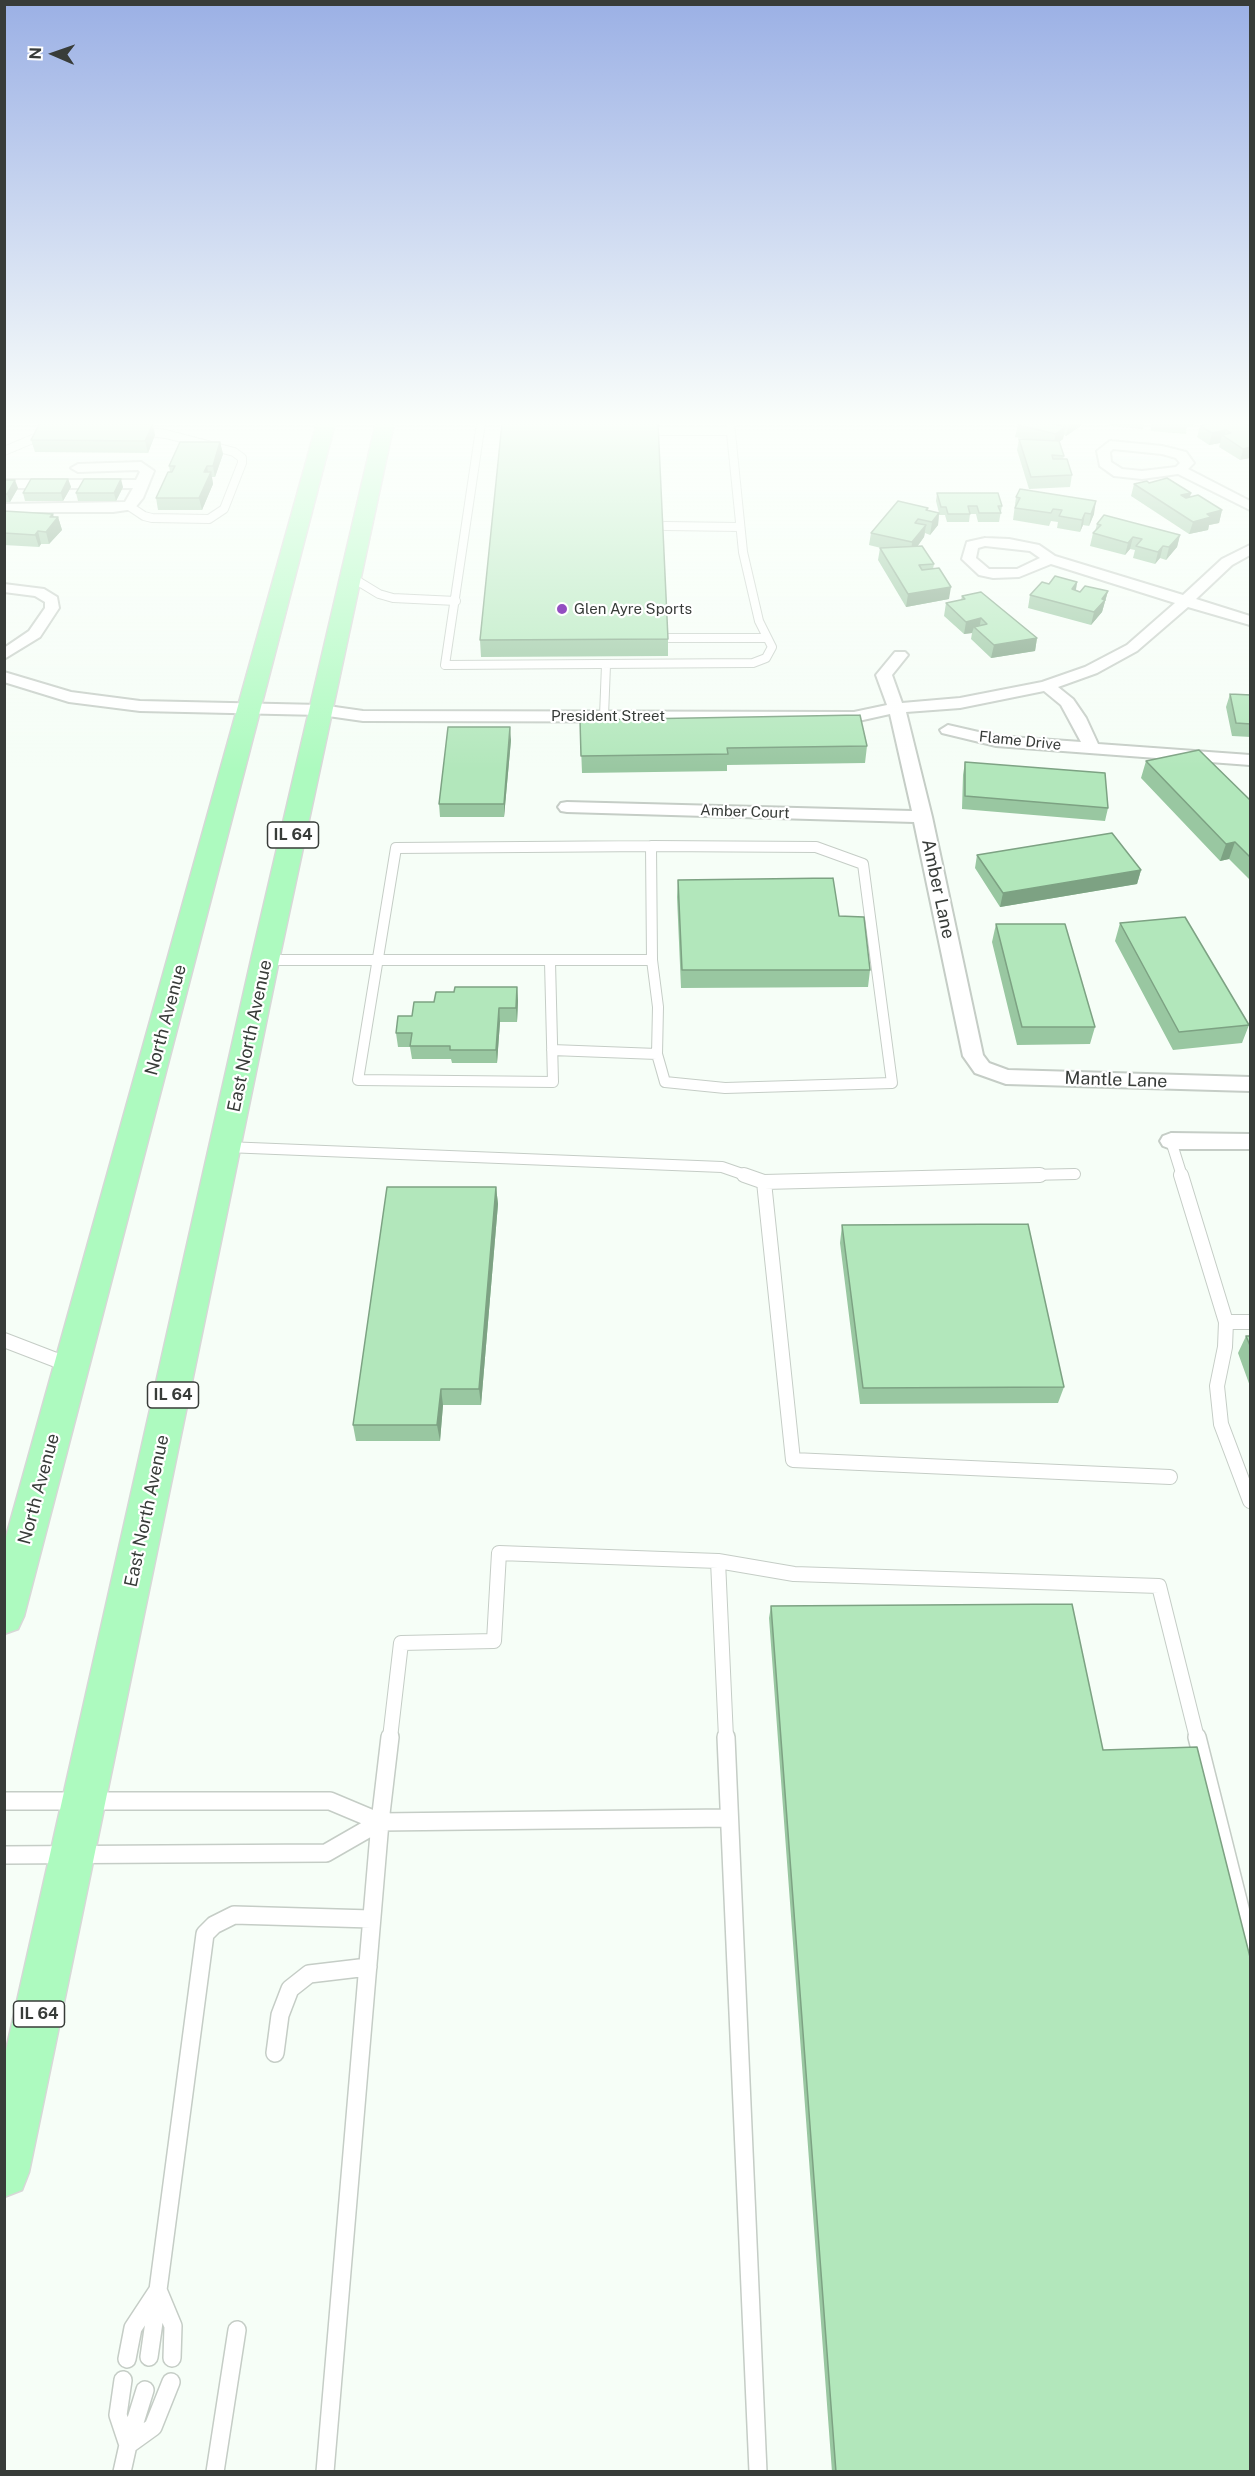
<!DOCTYPE html>
<style>
body{margin:0}
#map{position:relative;width:1255px;height:2476px;overflow:hidden;background:#f6fef7;font-family:"Public Sans",sans-serif}
canvas{display:block}
.frame{position:absolute;inset:0;border:6px solid #383c39;pointer-events:none}
.north{position:absolute;left:24px;top:24px;width:60px;height:60px;-webkit-text-stroke:4px #fff;paint-order:stroke;rotate:272deg;font-size:16px;font-weight:700;line-height:24px;text-align:center;color:#383c39}
.north::after{content:'';display:block;margin:auto;width:21px;height:27px;background:#383c39;clip-path:polygon(50% 0,100% 100%,50% 72%,0 100%)}
</style>
<div id="map">
<canvas width="1255" height="2476"></canvas>
<div class="frame"></div>
<div class="north">N</div>
</div>
<script>
const ctx = document.querySelector('canvas').getContext('2d');
ctx.lineJoin = 'round';
function poly(rows) {
  const path = new Path2D();
  for (const r of rows) {
    path.moveTo(r[0], r[1]);
    for (let i = 2; i < r.length; i += 2) path.lineTo(r[i], r[i + 1]);
  }
  return path;
}
function trace(path, color, width, dash) {
  ctx.strokeStyle = color;
  ctx.lineWidth = width;
  ctx.lineCap = dash ? 'butt' : 'round';
  ctx.setLineDash(dash || []);
  ctx.stroke(path);
}
function fillPath(path, color) {
  ctx.fillStyle = color;
  ctx.fill(path, 'evenodd');
}
function write(font, color, halo, rows, align = 'center') {
  ctx.font = font + ' "Public Sans",sans-serif';
  ctx.lineWidth = 4.5;
  ctx.setLineDash([]);
  ctx.textBaseline = 'middle';
  ctx.strokeStyle = halo;
  ctx.fillStyle = color;
  for (const [text, x, y, turn = 0] of rows) {
    ctx.save();
    ctx.translate(x, y);
    ctx.rotate((+turn || 0) * Math.PI / 180);
    ctx.textAlign = isNaN(turn) ? turn : align;
    if (halo) ctx.strokeText(text, 0, 0);
    ctx.fillText(text, 0, 0);
    ctx.restore();
  }
}
const serviceFar3 = poly([
 [481,423,445,665,753,663,766,658,772,647,759,621,743,552,730,423],
 [661,431,730,431],
 [4,451,47,433],
 [129,506,144,516,152,518,209,519,224,509,242,463,242,458,234,452,166,434,140,431],
 [665,526,740,527],
 [351,577,379,594,393,598,456,601],
 [669,638,766,638],
 [604,716,606,665]
]);
const serviceFar2 = poly([
 [651,846,816,847,863,864,892,1083,725,1088,665,1082,657,1054,658,1007,652,960,651,846],
 [265,960,652,960],
 [550,962,553,1082,358,1080,396,848,651,846],
 [552,1050,657,1054],
 [1171,1141,1182,1176],
 [226,1147,722,1167,748,1176],
 [981,1176,1075,1174]
]);
const serviceFar1 = poly([
 [744,1175,764,1182,1040,1175],
 [1181,1175,1226,1322,1250,1322],
 [764,1182,793,1460,1170,1477],
 [1226,1322,1225,1347,1217,1386,1221,1424,1250,1501],
 [4,1340,69,1365],
 [718,1561,726,1738],
 [390,1738,401,1643,494,1641,499,1553,718,1561,794,1574,1159,1586,1197,1738]
]);
const service = poly([
 [726,1737,758,2472],
 [1197,1737,1250,1948],
 [4,1801,330,1801,380,1822,728,1818],
 [4,1855,326,1853,380,1822],
 [275,2053,280,2015,290,1989,309,1974,368,1967],
 [158,2290,173,2326,172,2358],
 [149,2357,158,2294],
 [127,2359,133,2328,158,2290,205,1934,214,1925,234,1915,371,1919],
 [128,2445,153,2427,171,2382],
 [128,2445,145,2390],
 [122,2472,128,2445,118,2415,123,2380],
 [215,2472,237,2330],
 [325,2472,380,1822,390,1737]
]);
const minor = poly([
 [1110,441,1162,446,1186,452,1194,463,1188,469,1250,501,1250,510,1178,474,1142,479,1114,476,1100,466,1097,451,1110,441],
 [1113,449,1162,454,1176,458,1180,463,1176,467,1142,471,1122,469,1111,462,1110,452,1113,449],
 [141,462,154,471,143,498,134,509,113,512,4,512,4,504,125,502,133,488,4,488,4,480,136,480,140,472,138,470,78,472,71,468,78,464,141,462],
 [985,538,1009,539,1039,545,1055,556,1183,595,1222,559,1250,545,1250,555,1232,565,1196,599,1250,616,1250,625,1188,607,1137,651,1097,673,1058,687,1073,699,1086,718,1098,744,1250,755,1250,765,996,746,942,733,940,730,948,725,996,736,1081,742,1061,705,1044,691,960,708,906,712,932,817,983,1055,989,1063,1008,1070,1250,1077,1250,1091,1006,1084,975,1073,963,1056,914,822,567,812,561,811,558,807,561,803,567,802,912,811,890,714,854,722,363,721,321,715,140,711,69,702,4,682,4,672,71,692,140,701,321,705,363,711,854,712,887,705,876,675,895,652,905,652,908,655,892,675,902,703,960,698,1042,682,1085,667,1127,645,1175,603,1051,564,1019,577,993,578,979,575,962,559,967,542,985,538],
 [985,546,1030,551,1040,558,1017,569,989,569,976,558,978,548,985,546],
 [4,584,44,589,57,597,59,608,40,637,4,659,4,648,29,631,45,608,45,602,35,596,4,592,4,584],
 [1171,1133,1250,1134,1250,1149,1171,1149,1163,1146,1160,1141,1163,1136,1171,1133]
]);
const primary = poly([
 [317,423,335,423,24,1616,18,1629,4,1634,4,1544,317,423],
 [376,423,394,423,279,960,29,2172,22,2190,4,2197,4,2059,251,960,376,423]
]);
trace(serviceFar3, '#c5cdc6', 10);
trace(serviceFar2, '#c5cdc6', 12);
trace(serviceFar1, '#c5cdc6', 16);
trace(service, '#c5cdc6', 20);
trace(minor, '#c5cdc6', 4);
trace(primary, '#d7d8d7', 3);
trace(serviceFar3, '#fff', 8);
trace(serviceFar2, '#fff', 10);
trace(serviceFar1, '#fff', 14);
trace(service, '#fff', 17);
fillPath(minor, '#fff');
fillPath(primary, '#adfabf');
fillPath(poly([
 [1020,423,1082,423,1082,425,1066,436,1064,435,1063,439,1059,442,1064,456,1063,459,1072,475,1070,487,1029,489,1017,450,1019,439,1025,439,1015,437,1018,425],
 [1110,423,1194,423,1193,427,1187,427,1186,434,1151,431,1151,424,1144,424,1143,429,1109,426],
 [1205,423,1244,423,1251,427,1240,460,1219,447,1220,443,1209,445,1197,437,1200,426,1205,425],
 [155,435,148,453,35,452,31,440],
 [220,442,223,454,215,477,212,477,213,484,202,510,158,510,156,498,170,472,169,466],
 [68,479,71,487,63,501,25,501,23,493],
 [4,480,18,488,10,502,4,502],
 [1149,483,1191,493,1189,498,1222,510,1219,523,1209,525,1208,530,1189,534,1131,496,1134,484],
 [123,487,116,501,78,501,76,493],
 [937,493,1002,506,999,522,978,522,976,514,970,514,969,522,947,522,945,515,939,515,939,514,938,525,930,535,925,533,924,537,917,547,934,564,933,569,949,599,906,607,878,560,880,548,881,548,869,545,871,533,928,508,928,510,939,513,936,501],
 [1016,497,1094,514,1089,526,1083,525,1080,532,1057,528,1058,522,1051,521,1049,526,1013,520],
 [4,511,58,517,62,530,49,544,41,544,39,547,4,545],
 [1097,524,1180,535,1177,547,1166,560,1160,558,1155,564,1133,558,1135,550,1130,549,1125,555,1090,546,1093,533,1095,531],
 [1077,582,1076,590,1080,592,1108,591,1102,612,1091,625,1028,608,1030,595,1049,584],
 [962,596,1037,638,1035,651,991,658,971,639,972,633,964,634,944,616,946,603,961,600],
 [668,639,668,656,481,657,480,640],
 [1230,694,1251,695,1251,737,1232,736,1226,707],
 [580,720,867,746,865,763,727,765,727,771,582,773],
 [511,740,504,817,440,817,439,804],
 [1146,761,1251,801,1251,881,1229,859,1220,861,1141,778],
 [965,762,1108,808,1105,821,962,809,963,775],
 [977,855,1141,870,1137,884,1000,907,975,868],
 [678,880,839,916,870,970,868,987,681,988,677,897],
 [1120,923,1249,1025,1242,1043,1173,1050,1115,941],
 [996,924,1095,1027,1090,1044,1017,1045,992,942],
 [517,987,518,1001,517,1022,500,1022,497,1063,452,1063,451,1059,412,1059,410,1047,398,1047,396,1033,412,1016,434,1002,454,992],
 [496,1187,498,1204,481,1405,443,1405,440,1441,356,1441,353,1425],
 [842,1225,1064,1387,1058,1403,860,1404,840,1243],
 [1246,1336,1251,1336,1251,1389,1238,1353],
 [771,1606,1251,2472,832,2472,769,1618]
]), '#99c7a1');
fillPath(poly([
 [1070,423,1082,423,1082,425,1066,436,1069,424],
 [153,424,155,435,148,453,145,441],
 [1065,427,1063,439,1053,446,1056,434],
 [1226,430,1224,437,1222,435,1220,443,1209,445,1212,433],
 [220,442,223,454,215,477,213,466],
 [1251,447,1251,458,1240,460,1243,449],
 [207,466,209,477,211,472,213,484,202,510,199,498,204,472],
 [68,479,71,487,63,501,61,493],
 [121,479,123,487,116,501,114,493],
 [15,480,18,488,10,502,7,494],
 [1191,493,1188,505,1181,495],
 [1096,501,1094,514,1089,526,1091,514],
 [1222,510,1219,523,1209,525,1208,530,1189,534,1193,522,1207,514],
 [939,513,938,525,930,535,932,522],
 [1085,513,1083,525,1080,532,1082,520],
 [53,514,55,521,58,517,62,530,49,544,46,532,50,517],
 [926,525,924,537,911,555,912,542],
 [38,531,41,544,39,547,35,535],
 [1180,535,1177,547,1166,560,1169,547],
 [1133,537,1130,549,1125,555,1128,543],
 [1163,546,1160,558,1155,564,1158,552],
 [1077,582,1075,595,1072,589],
 [951,587,949,599,906,607,908,594],
 [1108,591,1102,612,1091,625,1094,612,1102,599],
 [981,618,979,631,974,627,972,633,964,634,966,622],
 [1037,638,1035,651,991,658,994,645],
 [510,727,511,740,504,817,504,804],
 [1235,842,1229,859,1220,861,1226,844],
 [1141,870,1137,884,1000,907,1003,893],
 [517,987,518,1001,517,1022,516,1008],
 [499,1008,500,1022,497,1063,496,1050],
 [496,1187,498,1204,481,1405,479,1389],
 [441,1389,443,1405,440,1441,437,1425]
]), '#7da283');
const building = poly([
 [40,423,102,423,153,424,145,441,31,440,40,423],
 [502,423,658,423,668,639,480,640,502,423],
 [1020,423,1055,423,1054,424,1065,427,1056,434,1018,425,1020,423],
 [1210,423,1244,423,1251,427,1251,447,1243,449,1222,435,1231,433,1226,430,1212,433,1200,426,1210,423],
 [1019,439,1059,441,1064,456,1052,455,1053,459,1067,459,1072,475,1031,477,1019,439],
 [180,442,220,442,213,466,207,466,204,472,211,472,199,498,156,498,168,472,172,472,175,466,169,466,180,442],
 [1167,478,1191,493,1181,495,1186,498,1198,495,1222,510,1207,514,1211,517,1193,522,1134,484,1147,481,1149,483,1167,478],
 [31,479,68,479,61,493,23,493,31,479],
 [84,479,121,479,114,493,76,493,84,479],
 [4,480,15,480,7,494,4,494,4,480],
 [1020,489,1096,501,1091,514,1085,513,1082,520,1059,516,1062,510,1053,509,1051,513,1015,508,1020,498,1016,497,1020,489],
 [937,493,998,493,1002,506,998,506,1001,513,979,513,977,506,968,506,970,514,948,514,946,507,941,507,937,493],
 [898,501,928,508,926,510,939,513,932,522,918,519,915,523,926,525,912,542,871,533,898,501],
 [4,511,53,514,50,517,58,517,46,532,38,531,35,535,4,533,4,511],
 [1104,515,1180,535,1169,547,1163,546,1158,552,1136,546,1142,539,1133,537,1128,543,1093,533,1101,525,1097,524,1104,515],
 [922,546,934,564,919,565,922,570,939,568,951,587,908,594,880,548,922,546],
 [1055,576,1077,582,1072,589,1080,592,1085,586,1108,591,1102,599,1105,600,1094,612,1030,595,1042,582,1049,584,1055,576],
 [981,592,1037,638,994,645,974,627,987,624,981,618,966,622,946,603,965,599,962,596,981,592],
 [1230,694,1251,695,1251,724,1236,723,1230,694],
 [860,715,867,746,727,748,728,754,581,756,580,720,860,715],
 [448,727,510,727,504,804,439,804,448,727],
 [1199,750,1251,801,1251,858,1235,842,1226,844,1146,761,1199,750],
 [965,762,1105,773,1108,808,965,796,965,762],
 [1112,833,1141,870,1003,893,977,855,1112,833],
 [833,878,839,916,864,917,870,970,682,970,678,880,833,878],
 [1185,917,1249,1025,1179,1032,1120,923,1185,917],
 [996,924,1065,924,1095,1027,1022,1027,996,924],
 [455,987,517,987,516,1008,499,1008,496,1050,450,1050,450,1046,410,1046,412,1033,396,1033,398,1016,412,1016,414,1002,434,1002,436,992,454,992,455,987],
 [387,1187,496,1187,479,1389,441,1389,437,1425,353,1425,387,1187],
 [1028,1224,1064,1387,863,1388,842,1225,1028,1224],
 [1246,1336,1251,1336,1251,1348,1246,1336],
 [1072,1604,1103,1750,1197,1747,1251,1961,1251,2472,836,2472,771,1606,1072,1604]
]);
fillPath(building, '#b2e7bb');
trace(building, '#7da283', 1.5);
const sky = ctx.createLinearGradient(0, 0, 0, 770);
sky.addColorStop(0, '#9bb0e5');
sky.addColorStop(0.55, '#fbfffb');
sky.addColorStop(1, '#fbfffb00');
ctx.fillStyle = sky;
ctx.fillRect(0, 0, 1255, 770);
for (const [x, y, r, color] of [
 [562,609,6,"#934ec1"]
]) {
  const dot = new Path2D();
  dot.arc(x, y, r, 0, 2 * Math.PI);
  ctx.fillStyle = color;
  ctx.fill(dot);
  trace(dot, '#fff', 2);
}
write('15px', '#383c39', '#fff', [
 ["Glen Ayre Sports",574,609]
], 'left');
write('15px', '#383c39', '#fff', [
 ["President Street",608,716],
 ["Flame Drive",1020,741,6],
 ["Amber Court",745,812,2]
]);
for (const [x, y, w] of [
 [293,835,51],
 [173,1395,51],
 [39,2014,51]
]) {
  const box = new Path2D();
  box.roundRect(x - w / 2, y - 13, w, 26, 4.5);
  ctx.fillStyle = '#fff';
  ctx.fill(box);
  trace(box, '#383c39', 1.5);
}
write('bold 16px', '#383c39', null, [
 ["IL 64",293,835],
 ["IL 64",173,1395],
 ["IL 64",39,2014]
]);
write('18px', '#383c39', '#fff', [
 ["Amber Lane",938,889,78],
 ["North Avenue",166,1020,-75],
 ["East North Avenue",250,1036,-78],
 ["Mantle Lane",1116,1080,2],
 ["North Avenue",39,1489,-75],
 ["East North Avenue",147,1511,-78]
]);
</script>
